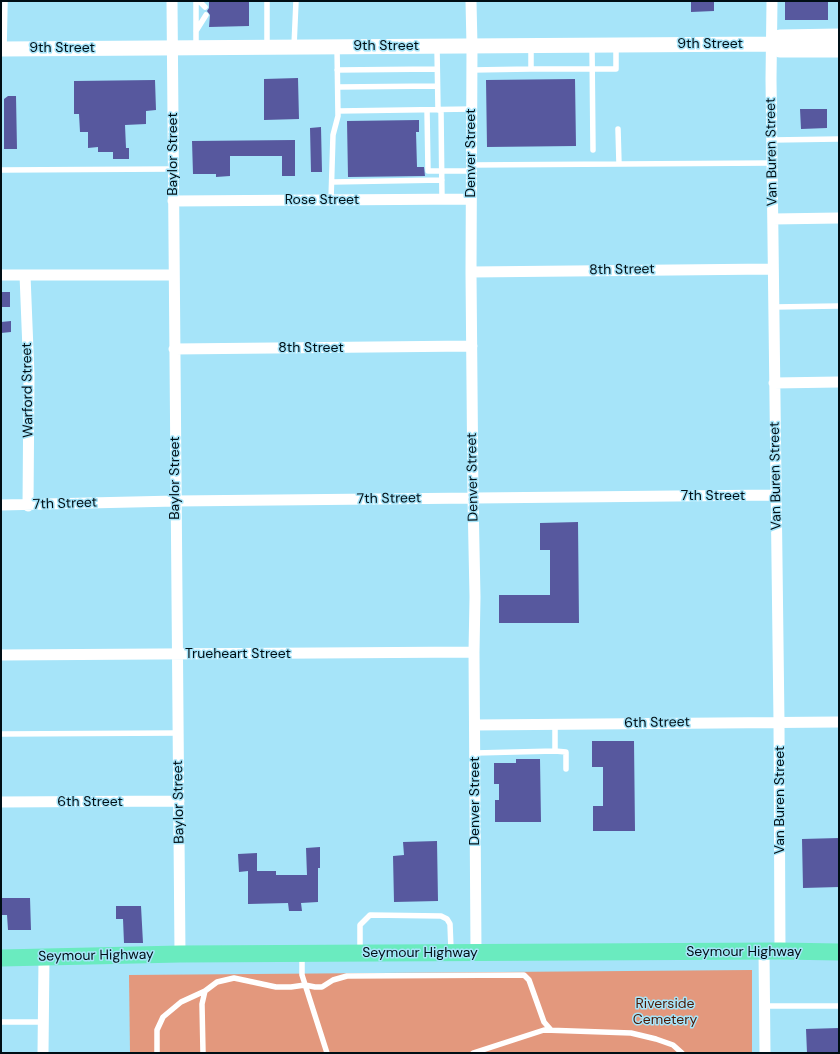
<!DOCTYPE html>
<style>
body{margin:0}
#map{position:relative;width:840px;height:1054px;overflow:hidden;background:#a6e4f9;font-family:"DM Sans",sans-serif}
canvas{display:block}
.frame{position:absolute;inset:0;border:2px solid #000e15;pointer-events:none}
</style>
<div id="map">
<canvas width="840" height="1054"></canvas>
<div class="frame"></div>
</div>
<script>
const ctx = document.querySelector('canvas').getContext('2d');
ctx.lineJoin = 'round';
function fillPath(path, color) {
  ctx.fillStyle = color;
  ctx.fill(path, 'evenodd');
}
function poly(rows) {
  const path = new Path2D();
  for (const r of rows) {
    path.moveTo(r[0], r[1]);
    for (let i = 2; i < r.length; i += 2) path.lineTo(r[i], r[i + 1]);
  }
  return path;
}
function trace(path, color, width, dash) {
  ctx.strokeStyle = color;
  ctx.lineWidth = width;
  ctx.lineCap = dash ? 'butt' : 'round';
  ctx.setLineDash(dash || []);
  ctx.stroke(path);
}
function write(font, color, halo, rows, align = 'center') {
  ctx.font = font + ' "DM Sans",sans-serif';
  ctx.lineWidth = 3;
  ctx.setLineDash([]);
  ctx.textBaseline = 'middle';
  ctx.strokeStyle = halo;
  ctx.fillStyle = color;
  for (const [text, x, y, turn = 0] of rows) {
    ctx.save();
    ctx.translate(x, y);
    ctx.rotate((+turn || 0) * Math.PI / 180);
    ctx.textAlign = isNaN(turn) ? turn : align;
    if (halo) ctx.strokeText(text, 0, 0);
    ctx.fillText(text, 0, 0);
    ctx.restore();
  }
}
fillPath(poly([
 [752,970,752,1053,130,1053,129,975]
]), '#e3987d');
fillPath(poly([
 [209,1,249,1,249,26,209,27,210,15,207,11,209,8],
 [691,1,714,1,714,11,691,12],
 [785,1,828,1,828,20,785,20],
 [298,78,299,119,264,120,264,79],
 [575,79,576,146,487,147,486,80],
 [155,80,156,110,146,111,146,124,125,125,126,148,129,148,129,159,113,159,113,152,98,152,98,147,88,148,88,132,80,132,79,114,74,114,74,81],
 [8,96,16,96,17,149,4,149,4,99],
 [800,109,827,109,827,128,801,129],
 [419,120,419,132,416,132,417,167,424,167,425,176,348,177,347,121],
 [321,127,322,172,311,172,310,128],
 [295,140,295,176,282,176,282,156,230,156,230,176,216,177,216,174,193,174,192,141],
 [1,292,10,292,10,307,1,307],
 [11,321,11,332,1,333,1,322],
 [578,522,579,623,499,623,499,595,550,595,550,550,540,550,540,523],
 [592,741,634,741,635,831,593,831,593,806,603,806,603,767,592,767],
 [516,759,540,759,541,822,495,822,495,800,499,800,499,784,494,784,494,763,516,763],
 [839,838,839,887,803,888,802,839],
 [437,841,438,901,394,902,393,856,404,855,403,842],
 [320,847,320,868,318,868,318,902,301,903,302,911,289,911,288,903,248,904,248,871,239,872,238,854,257,853,257,871,276,871,276,875,307,875,306,848],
 [1,898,30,898,31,930,8,930,7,915,1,915],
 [116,906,141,906,143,943,124,943,123,919,116,919],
 [839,1028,839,1053,807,1053,806,1029]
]), '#57589e');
trace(poly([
 [199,1,205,7],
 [196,31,206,15],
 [294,46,296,1],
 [531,46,531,69,616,69,616,46],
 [592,46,593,150],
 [196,47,196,1],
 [267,47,267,1],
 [4,48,5,1],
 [437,48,438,110],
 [337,70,437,69],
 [472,70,531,69],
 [338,87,437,86],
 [427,110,428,171,471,171],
 [441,110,442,199],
 [338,111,472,109],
 [618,129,619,164],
 [772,140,839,139],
 [471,165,772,163],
 [1,170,173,169],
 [332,182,442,180],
 [331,200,333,135,338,116,337,47],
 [774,307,839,306],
 [1,734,178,733],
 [555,751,566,752,566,769],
 [475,753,555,751,555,724],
 [360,951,360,925,370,915,441,916,447,919,450,924,451,950],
 [302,956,302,975,327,1053],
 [765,1006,839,1006],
 [1,1022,43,1022],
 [157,1053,157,1030,163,1017,181,1002,205,991],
 [203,1053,202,1004,205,991,217,982,234,978,276,987,291,987,305,985,315,987,322,987,333,980,347,976,524,975,529,980,544,1022,551,1030],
 [473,1053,544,1030,631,1033,656,1039,673,1045,682,1053]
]), '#fff', 5.5);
trace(poly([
 [172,1,180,954],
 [471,1,472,46,471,272,473,498,475,597,474,652,476,952],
 [772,1,771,79,779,722,780,951],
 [173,201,471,199],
 [773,219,839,218],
 [471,272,773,269],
 [1,275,173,275],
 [25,275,29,375,28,506],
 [174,349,472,346],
 [774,383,839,382],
 [1,505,176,501,776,495],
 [1,655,474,652],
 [475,725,839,722],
 [1,802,179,801],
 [764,951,765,1053],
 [43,1053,44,958]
]), '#fff', 11);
trace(poly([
 [772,44,780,37,839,36],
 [1,49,772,44,780,50,839,50]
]), '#fff', 15);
trace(poly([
 [1,958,180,954,780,951,839,952]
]), '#6aebbf', 17);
write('14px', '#000e15', '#a6e4f9', [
 ["9th Street",710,44],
 ["9th Street",386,46],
 ["9th Street",62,48],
 ["Van Buren Street",772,152,-91],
 ["Denver Street",471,153,-90],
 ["Baylor Street",173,154,-90],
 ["Rose Street",322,200],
 ["8th Street",622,270,-1],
 ["8th Street",311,348],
 ["Warford Street",28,390,-91],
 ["Van Buren Street",776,476,-91],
 ["Denver Street",473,477,-91],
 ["Baylor Street",175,478,-90],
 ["7th Street",713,496],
 ["7th Street",389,499,-1],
 ["7th Street",65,504,-2],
 ["Trueheart Street",238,654],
 ["6th Street",657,723,-1],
 ["Van Buren Street",780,800,-90],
 ["Denver Street",475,801,-90],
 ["6th Street",90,802],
 ["Baylor Street",179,802,-91],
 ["Seymour Highway",744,952],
 ["Seymour Highway",420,953],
 ["Seymour Highway",96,956,-1]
]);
write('14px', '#4b1803', '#a6e4f9', [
 ["Riverside",665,1004],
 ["Cemetery",665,1020]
]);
</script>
